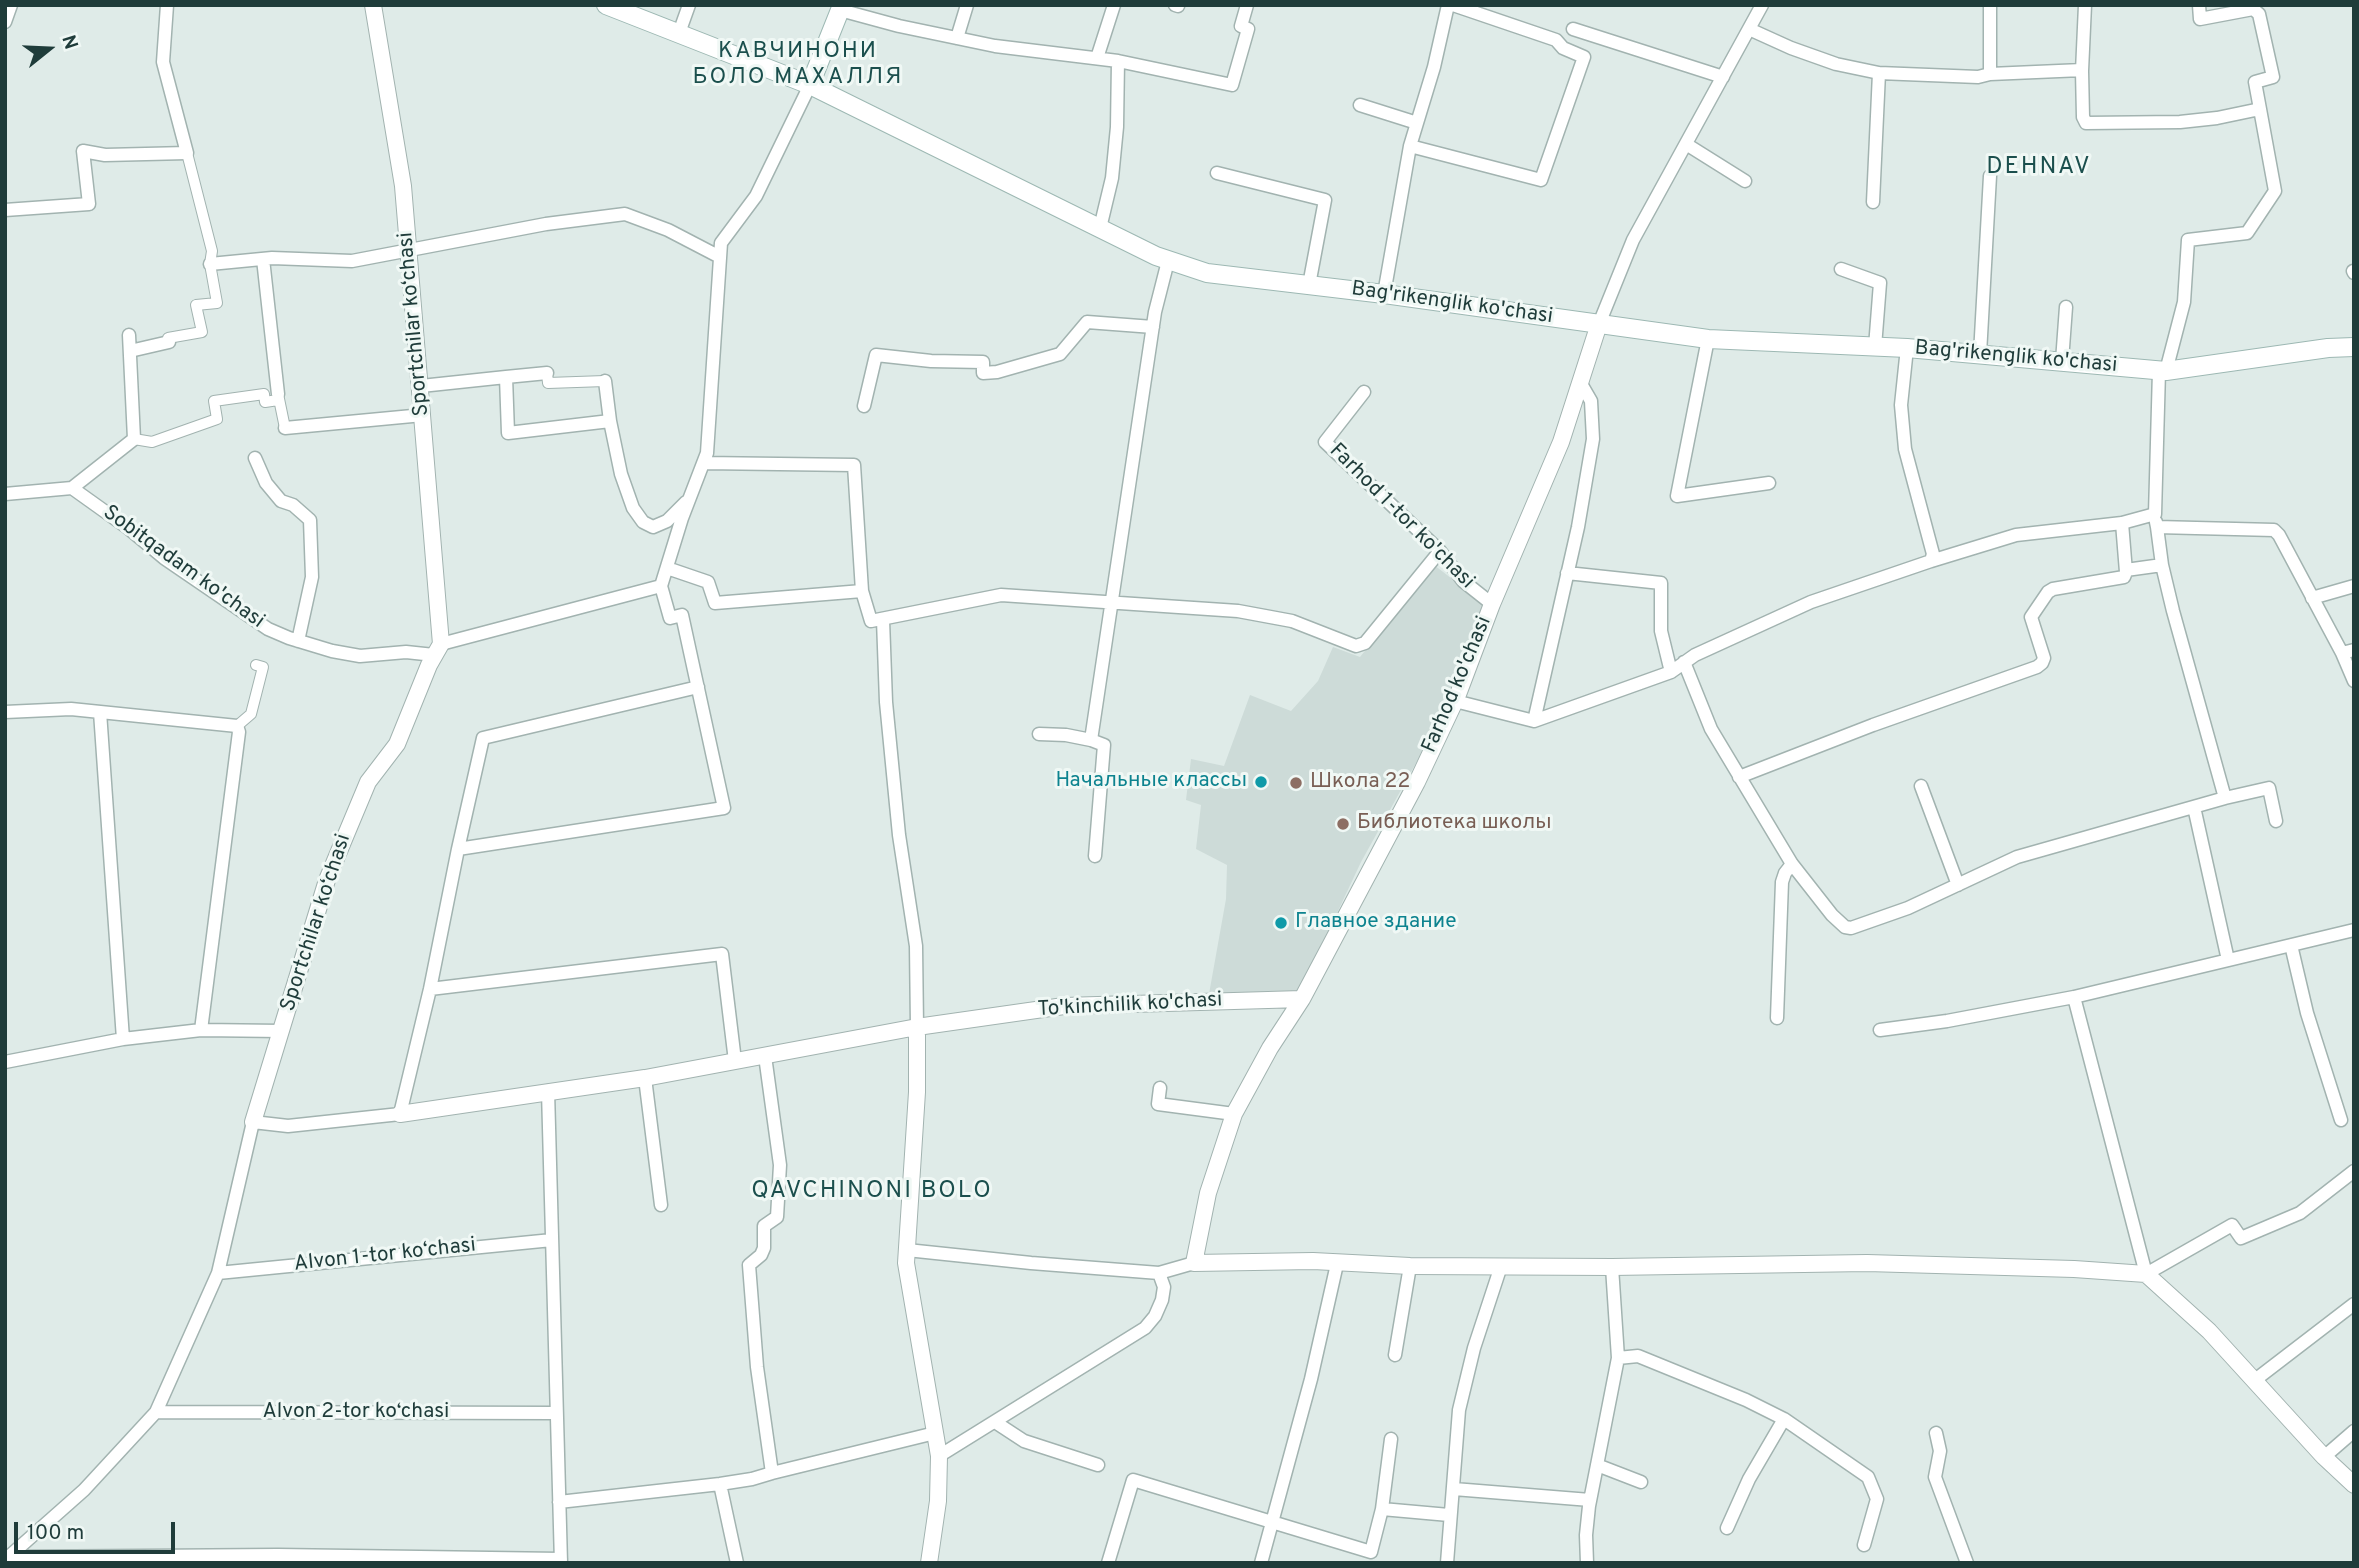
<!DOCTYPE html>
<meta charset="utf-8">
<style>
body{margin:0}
#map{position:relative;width:2359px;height:1568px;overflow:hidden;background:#dfebe8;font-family:Overpass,sans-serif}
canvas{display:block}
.frame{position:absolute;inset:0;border:7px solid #1f3c3a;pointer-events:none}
.north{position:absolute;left:14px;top:14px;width:70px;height:70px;-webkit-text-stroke:5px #f0f8f5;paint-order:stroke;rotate:72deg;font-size:19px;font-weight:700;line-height:28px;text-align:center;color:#1f3c3a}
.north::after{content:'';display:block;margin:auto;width:24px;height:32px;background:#1f3c3a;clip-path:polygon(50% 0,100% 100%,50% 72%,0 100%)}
.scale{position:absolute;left:14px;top:1522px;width:161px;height:32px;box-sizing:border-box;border:4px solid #1f3c3a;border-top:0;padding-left:9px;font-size:21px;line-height:24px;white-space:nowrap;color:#1f3c3a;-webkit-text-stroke:5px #f0f8f5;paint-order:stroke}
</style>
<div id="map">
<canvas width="2359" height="1568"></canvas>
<div class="frame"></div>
<div class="north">N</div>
<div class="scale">100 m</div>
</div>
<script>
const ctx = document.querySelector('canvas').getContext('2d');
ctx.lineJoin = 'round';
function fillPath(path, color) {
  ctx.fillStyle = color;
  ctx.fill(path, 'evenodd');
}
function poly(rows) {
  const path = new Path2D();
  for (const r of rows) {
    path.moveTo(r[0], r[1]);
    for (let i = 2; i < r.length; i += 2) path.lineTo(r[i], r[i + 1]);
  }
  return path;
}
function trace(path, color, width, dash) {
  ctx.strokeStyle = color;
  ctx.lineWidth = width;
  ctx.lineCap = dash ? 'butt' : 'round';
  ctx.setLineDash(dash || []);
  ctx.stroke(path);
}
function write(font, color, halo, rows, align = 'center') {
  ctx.font = font + ' Overpass,sans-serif';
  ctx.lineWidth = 6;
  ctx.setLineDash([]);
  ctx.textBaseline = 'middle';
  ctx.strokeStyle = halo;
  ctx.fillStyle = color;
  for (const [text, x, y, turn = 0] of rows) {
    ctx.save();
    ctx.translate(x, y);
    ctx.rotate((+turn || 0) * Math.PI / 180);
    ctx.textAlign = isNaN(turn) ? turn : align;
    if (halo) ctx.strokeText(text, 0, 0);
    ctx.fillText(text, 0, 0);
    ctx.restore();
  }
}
fillPath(poly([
 [1434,565,1486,605,1454,684,1421,754,1361,862,1298,996,1209,994,1226,899,1227,865,1196,849,1201,805,1186,800,1191,759,1224,766,1250,695,1291,711,1318,681,1333,647,1360,657]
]), '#cddbd8');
const pedestrian = poly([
 [169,342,168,338,202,332,196,305,217,303,210,264,212,251,187,153],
 [547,373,548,383,605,381],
 [278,394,285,428],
 [134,439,152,442,217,419,214,401,264,394,265,402,278,400],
 [237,726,251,714,263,667,256,665]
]);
const minor = poly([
 [1175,5,1178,6],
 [1990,5,1990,74,2082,70],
 [2085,5,2082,71,2083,117,2086,123,2180,122,2217,118,2260,109,2255,82,2273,77,2259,14,2253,9,2200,19,2199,5],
 [840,10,899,26,995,46,1118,61,1232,85,1248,29,1241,26,1247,5],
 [5,22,11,5],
 [1573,29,1723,77],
 [1749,29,1791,48,1836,64,1879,73,1978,77,1990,74],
 [679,33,689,5],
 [957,38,967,5],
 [1097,58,1114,5],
 [1360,105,1417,123],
 [1686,144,1745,181],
 [1410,146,1541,180,1584,57,1563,48,1556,40,1453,5],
 [1217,173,1325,200,1309,285],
 [1873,202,1879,73],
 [5,210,89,204,83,151,105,155,187,153,163,62,167,5],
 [1100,228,1112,178,1117,127,1118,61],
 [263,259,278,394],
 [210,264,272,258,352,261,546,224,625,214,668,230,718,256],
 [1841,269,1880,283,1875,347],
 [2353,271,2354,273],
 [1384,294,1410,146,1434,67,1448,5],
 [1599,324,1633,240,1762,5],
 [1708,339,1677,496,1769,483],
 [130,351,169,342],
 [1980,354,1990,176],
 [2062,361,2066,307],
 [2166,371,2184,302,2188,240,2247,233,2275,191,2260,109],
 [506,377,547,373],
 [605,381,610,421],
 [421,386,506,377,508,433,610,421,621,474,633,508,643,522,653,527,667,521,686,502],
 [1364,392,1325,442,1440,551,1463,581,1492,604],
 [864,406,876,355,931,361,983,362,983,373,997,372,1060,354,1087,322,1153,327],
 [285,428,423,415],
 [255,458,266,483,281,501,293,505,310,520,312,577,298,641],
 [704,463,854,465,862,591,871,621,1001,595,1238,611,1292,621,1356,646,1365,643,1440,551],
 [72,488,134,439,129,335],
 [5,494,72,488,128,528,164,558,268,629,289,638,332,651,360,656,406,652,434,655],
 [2156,522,2157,527,2274,530,2279,535,2342,653,2354,650],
 [1931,561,2016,535,2122,523,2155,514,2159,371],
 [667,568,708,582,715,603,862,591],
 [2126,570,2162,565],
 [1567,573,1661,583,1661,631,1671,672],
 [2312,598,2354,586],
 [883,620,886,702,899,835,916,946,917,1027],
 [441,644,661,586],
 [2342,653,2354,681],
 [1684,662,1711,729,1792,864,1832,915,1845,927,1851,928,1908,908,2017,857,2225,798,2173,611,2162,565,2157,527],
 [1455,701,1534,721,1671,672,1695,655,1811,602,1931,561,1933,554,1905,449,1901,405,1907,348],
 [5,712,71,709,237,726,239,732,201,1030,123,1039,5,1062],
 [100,712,123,1039],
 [1534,721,1578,527,1593,439,1591,401,1580,382],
 [1039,734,1066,735,1091,740],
 [1739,777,1873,725,2037,667,2042,663,2044,658,2031,617,2048,592,2053,589,2124,577,2126,572,2122,523],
 [1921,786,1958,885],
 [2225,798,2269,788,2276,821],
 [2194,807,2228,960],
 [458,849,483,738,698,687],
 [1095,856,1104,745,1091,740,1155,312,1168,261],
 [2291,945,2307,1013,2341,1120],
 [430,989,722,954,735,1061],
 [2074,997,2146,1274,2232,1225,2241,1238,2300,1213,2354,1171],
 [1777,1018,1782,882,1785,873,1792,864],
 [201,1030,282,1031],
 [1880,1030,1947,1021,2074,997,2354,930],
 [645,1078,661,1205],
 [1160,1088,1158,1104,1234,1114],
 [548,1091,561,1563],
 [907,1250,1031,1263,1159,1273,1194,1263],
 [218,1273,552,1240],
 [1395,1355,1410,1266],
 [1618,1358,1638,1356,1746,1400,1784,1419,1868,1477,1877,1499,1864,1545],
 [2255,1380,2354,1304],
 [156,1412,556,1413],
 [995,1422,1024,1441,1098,1465],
 [1936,1433,1940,1451,1935,1477,1967,1563],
 [1391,1439,1382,1509,1449,1515],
 [939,1456,1145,1328,1155,1316,1162,1300,1164,1287,1159,1273],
 [2324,1457,2354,1431],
 [1597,1465,1641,1482],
 [772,1473,935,1433],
 [720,1484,737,1563],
 [1454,1489,1590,1500],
 [559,1502,720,1484,752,1479,772,1473,757,1367,749,1265,761,1255,764,1248,764,1226,777,1217,780,1165,765,1056],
 [1727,1528,1749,1479,1784,1419],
 [7,1557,278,1555,561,1559],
 [5,1560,84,1490,156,1412,218,1273,253,1122,288,1126,400,1114,430,989,458,849,724,808,682,615,670,618,661,586,682,518,707,453,721,243,756,196,810,85],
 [1108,1563,1133,1480,1371,1552,1382,1509],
 [1261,1563,1311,1379,1337,1264],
 [1447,1563,1459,1410,1474,1348,1501,1266],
 [1587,1563,1586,1535,1589,1506,1618,1358,1612,1267]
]);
const tertiary = poly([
 [1599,324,1561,442,1492,604,1457,697,1417,782,1302,999,1270,1048,1234,1114,1208,1193,1194,1263,1313,1261,1410,1266,1612,1267,1867,1263,2074,1269,2146,1274,2209,1331,2324,1457,2354,1485],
 [917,1027,917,1092,906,1263,939,1456,938,1501,929,1563],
 [400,1114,645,1078,917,1027,1064,1006,1302,999],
 [253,1122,327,880,368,782,397,744,429,665,441,644,403,186,373,5]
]);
const secondary = poly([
 [606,5,810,85,1156,256,1207,273,1384,294,1708,339,1907,348,2166,371,2328,348,2354,347],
 [810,85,842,5]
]);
trace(pedestrian, '#a2b3b0', 12);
trace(minor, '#a2b3b0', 15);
trace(tertiary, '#a2b3b0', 18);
trace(secondary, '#9db8b3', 20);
trace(pedestrian, '#fff', 10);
trace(minor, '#fff', 12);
trace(tertiary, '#fff', 16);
trace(secondary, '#fff', 18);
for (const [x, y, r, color] of [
 [1261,782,7,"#0f9aa8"],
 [1296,783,7,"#8d6e63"],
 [1343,824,7,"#8d6e63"],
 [1281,923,7,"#0f9aa8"]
]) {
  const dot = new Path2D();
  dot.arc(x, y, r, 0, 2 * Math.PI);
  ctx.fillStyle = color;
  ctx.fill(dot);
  trace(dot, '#f0f8f5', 2.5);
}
write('21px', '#1f3c3a', '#f0f8f5', [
 ["Bag'rikenglik ko'chasi",1452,304,8],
 ["Sportchilar ko‘chasi",415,324,-95],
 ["Bag'rikenglik ko'chasi",2016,358,5],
 ["Farhod 1-tor ko'chasi",1401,517,45],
 ["Sobitqadam ko'chasi",183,568,36],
 ["Farhod ko'chasi",1458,685,-67],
 ["Sportchilar ko‘chasi",317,923,-72],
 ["To'kinchilik ko'chasi",1130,1006,-3],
 ["Alvon 1-tor ko‘chasi",385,1256,-6],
 ["Alvon 2-tor ko‘chasi",356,1413]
]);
write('21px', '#0d838f', '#f0f8f5', [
 ["Начальные классы",1247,782],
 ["Главное здание",1295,923,"left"]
], 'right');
write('21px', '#785e54', '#f0f8f5', [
 ["Школа 22",1310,783],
 ["Библиотека школы",1357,824]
], 'left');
ctx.letterSpacing = '2px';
write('23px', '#1b4f4d', '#f0f8f5', [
 ["КАВЧИНОНИ",798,52],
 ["БОЛО МАХАЛЛЯ",798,78]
]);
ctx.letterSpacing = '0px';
ctx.letterSpacing = '2px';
write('24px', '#1b4f4d', '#f0f8f5', [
 ["DEHNAV",2039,168],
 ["QAVCHINONI BOLO",872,1192]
]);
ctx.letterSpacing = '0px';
</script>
